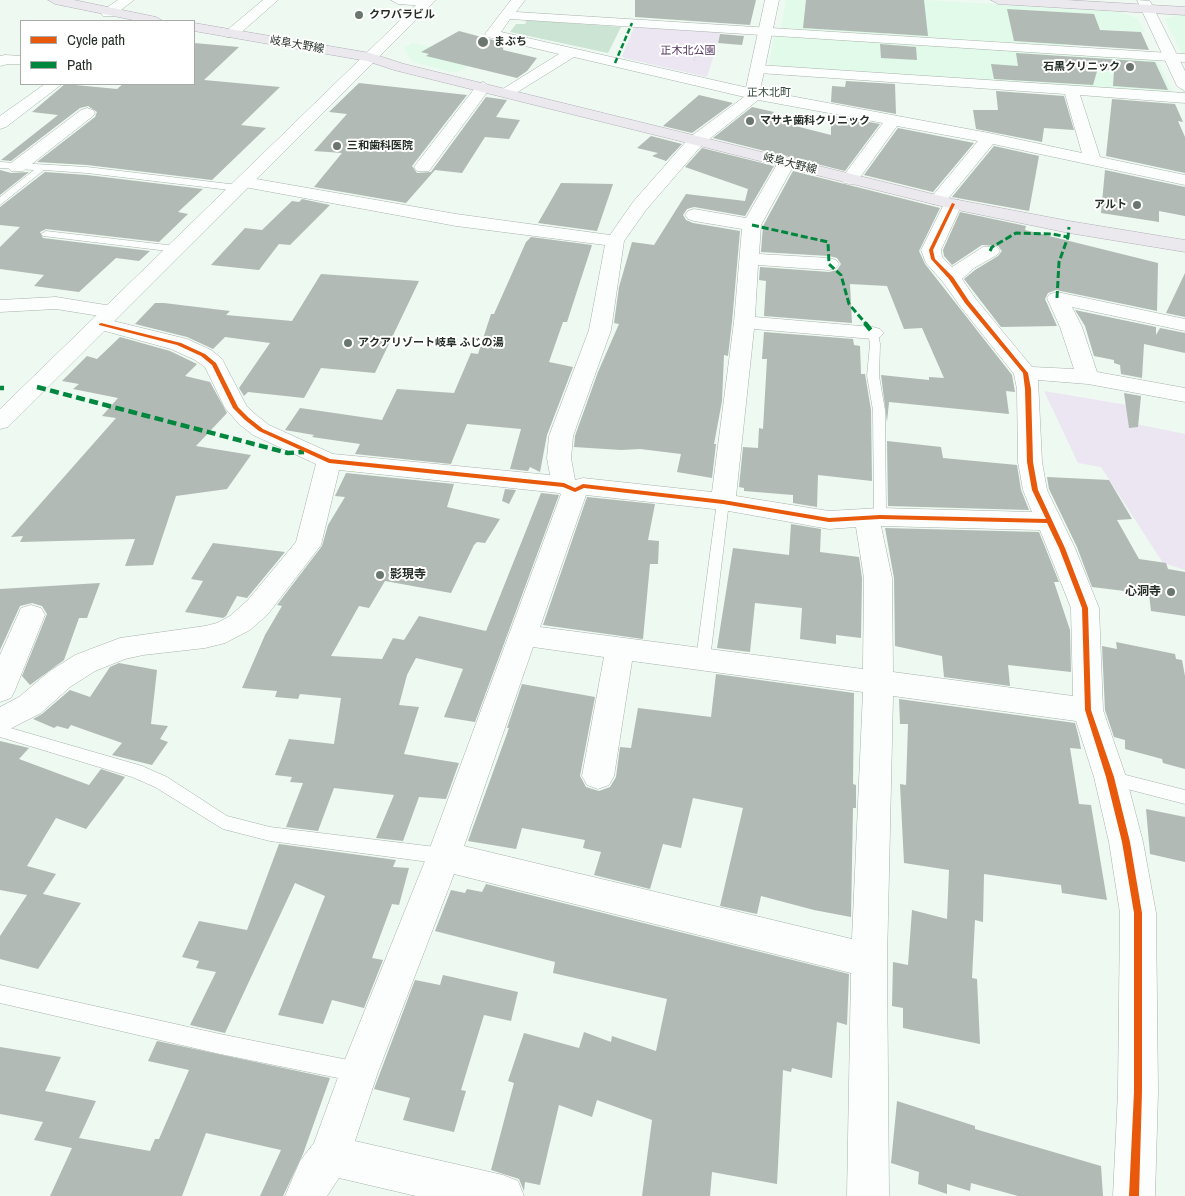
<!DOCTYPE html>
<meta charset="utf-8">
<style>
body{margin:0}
#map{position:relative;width:1185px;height:1196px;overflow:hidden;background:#eef9f1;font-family:"Archivo Narrow",sans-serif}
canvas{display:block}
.legend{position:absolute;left:20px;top:20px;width:175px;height:65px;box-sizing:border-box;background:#fff;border:1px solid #a8aca9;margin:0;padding:6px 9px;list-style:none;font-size:15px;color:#252f28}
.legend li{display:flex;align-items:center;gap:10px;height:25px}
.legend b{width:25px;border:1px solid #a8aca9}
</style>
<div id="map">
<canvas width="1185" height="1196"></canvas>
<ul class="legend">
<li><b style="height:6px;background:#e8590c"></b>Cycle path</li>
<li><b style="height:6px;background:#00873e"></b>Path</li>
</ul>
</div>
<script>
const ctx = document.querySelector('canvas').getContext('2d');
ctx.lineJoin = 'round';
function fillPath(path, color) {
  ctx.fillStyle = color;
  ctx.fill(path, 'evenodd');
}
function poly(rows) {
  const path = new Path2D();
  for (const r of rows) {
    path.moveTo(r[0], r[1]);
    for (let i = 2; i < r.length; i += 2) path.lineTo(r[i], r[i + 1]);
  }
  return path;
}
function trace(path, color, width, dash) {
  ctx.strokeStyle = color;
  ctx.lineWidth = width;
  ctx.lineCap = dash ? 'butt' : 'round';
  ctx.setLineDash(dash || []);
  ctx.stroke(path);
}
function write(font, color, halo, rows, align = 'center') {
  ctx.font = font + ' "Archivo Narrow","Noto Sans JP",sans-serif';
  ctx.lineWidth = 4;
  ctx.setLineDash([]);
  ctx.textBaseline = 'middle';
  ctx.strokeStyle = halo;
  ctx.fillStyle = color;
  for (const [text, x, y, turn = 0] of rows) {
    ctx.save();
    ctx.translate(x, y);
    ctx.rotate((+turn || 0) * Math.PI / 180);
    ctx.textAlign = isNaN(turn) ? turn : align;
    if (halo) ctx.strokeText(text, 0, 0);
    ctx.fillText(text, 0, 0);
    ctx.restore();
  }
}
fillPath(poly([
 [786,0,925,0,1121,12,1137,18,1145,32,1056,27,1065,46,783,28,781,27],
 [1177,15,1185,15,1185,54,1182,54,1165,19],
 [774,36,1147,58,1158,61,1173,93,774,67,769,65],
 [412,43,432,47,484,57,456,73,413,62,404,48]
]), '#e2faea');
fillPath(poly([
 [635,25,721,31,707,77,624,58,622,56],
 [1044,391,1127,405,1131,423,1185,434,1185,570,1163,563,1101,467,1078,463]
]), '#ebe6f2');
fillPath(poly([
 [527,20,621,27,608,53,510,32,516,24,525,24]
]), '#cbe4d4');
fillPath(poly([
 [635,0,756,0,750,25,635,17],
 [806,0,924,0,928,36,803,28],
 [1007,9,1094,14,1100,30,1141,32,1149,50,1014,41],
 [459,31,504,43,503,50,537,58,527,71,517,78,426,56,429,54,421,52],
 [720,34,744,36,742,45,718,43],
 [194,43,239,47,204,80,280,87,241,125,266,128,212,180,87,165,37,162,95,117,97,112,88,106,80,108,11,161,1,160,58,115,32,112,65,84,117,89,123,84,194,84],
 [880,44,916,47,917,60,881,58],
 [1016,53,1155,62,1168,90,1113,86,1114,71,1098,68,1093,85,994,79,991,64,1018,66],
 [846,81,895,84,896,114,831,102,832,86,845,87],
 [359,83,467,95,412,166,417,173,431,172,486,97,507,100,496,117,520,120,509,139,485,137,462,173,435,170,406,203,314,187,342,153,314,151,347,114,329,112],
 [996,91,1064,96,1074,130,1044,128,1042,142,976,129,973,110,998,110],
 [699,95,733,103,692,133,663,126],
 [1112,99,1175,104,1183,122,1178,121,1185,137,1185,173,1106,156],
 [752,107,774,112,768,119,831,135,831,115,880,124,845,171,713,138],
 [898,128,974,143,933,192,864,175],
 [651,136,682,144,666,161,652,156,658,153,637,148],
 [994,146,1039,156,1029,211,952,197],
 [702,148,774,166,745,216,694,207,687,209,683,215,686,220,693,223,740,231,732,322,728,356,724,355,722,401,714,444,716,444,712,478,677,472,681,454,640,449,621,450,574,447,575,436,598,372,619,324,614,323,619,287,632,242,654,245,686,194,745,201,748,189,685,167],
 [0,170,11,173,29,172,0,195],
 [1105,170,1185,187,1185,216,1159,211,1159,222,1101,213],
 [793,171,940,208,919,251,925,264,1012,375,1015,392,1006,391,1009,414,889,402,887,422,881,375,929,380,929,377,944,378,922,328,904,329,887,286,850,284,852,323,764,316,766,281,759,280,760,267,829,272,837,270,841,264,837,258,829,256,761,252,763,226],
 [45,172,87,175,203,189,178,212,188,214,159,242,46,229,40,232,43,238,150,251,139,261,116,258,79,292,34,286,44,275,0,269,0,247,20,227,0,225,0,207],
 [561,183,613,184,597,231,538,223],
 [302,199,330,205,290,245,279,244,259,270,211,265,245,228,262,230,292,201,299,202],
 [960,212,1026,226,1025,230,1158,263,1157,311,1056,290,1048,293,1045,299,1057,326,1001,327,964,279,975,270,998,256,1002,251,998,246,982,245,952,265,944,256,943,250],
 [531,237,592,245,567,322,563,322,549,362,573,367,547,435,540,472,530,467,528,471,510,469,521,429,467,424,451,464,355,454,360,444,312,437,314,435,285,430,300,408,382,420,397,389,454,393,471,353,478,354,491,314,494,314,526,242],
 [1185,273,1185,317,1166,313],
 [321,274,419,281,375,373,321,368,304,398,248,392,244,396,239,388,270,343,225,337,213,349,187,337,135,324,155,303,164,303,230,311,226,315,292,321],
 [1075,310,1156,327,1156,335,1160,328,1185,333,1185,353,1144,344,1142,378,1121,374,1120,365,1114,363,1114,360,1094,356,1085,326],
 [764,332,853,339,854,345,860,346,861,374,865,374,871,410,872,481,818,475,817,507,793,503,793,495,744,491,744,488,739,487,743,447,758,448,759,428,763,429,767,359,762,359],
 [120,337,170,351,197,364,185,376,210,382,227,413,196,446,251,455,227,489,176,496,153,565,125,566,135,539,20,542,23,536,11,537,116,418,102,416,118,398,73,389,79,384,62,381,87,356,97,359],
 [1124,393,1141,396,1138,427,1129,428],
 [887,441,941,447,943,458,1017,465,1021,490,1029,510,888,506],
 [346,473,454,484,447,507,500,519,485,543,477,542,474,545,451,593,385,581,369,608,359,606,331,656,382,659,393,638,404,640,419,616,486,631,541,493,559,495,475,722,444,717,463,669,416,658,407,675,399,705,419,707,404,754,459,763,446,799,419,797,403,841,376,838,394,795,334,788,318,831,286,827,303,783,290,782,292,777,275,775,289,739,334,744,341,698,300,694,298,699,275,697,277,691,242,688,265,635,282,606,277,605,322,546,328,525,345,497,335,496],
 [1047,477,1109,480,1132,519,1117,520,1139,559,1166,563,1168,569,1185,572,1185,616,1151,611,1149,594,1092,587,1077,547,1049,489],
 [505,489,516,490,509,504,502,501],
 [587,497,655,504,648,540,659,541,658,564,650,564,643,639,543,625],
 [791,524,821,529,820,552,859,557,862,578,861,638,836,635,836,644,800,639,802,608,755,603,750,652,717,648,733,548,789,555],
 [885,528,1039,532,1059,582,1054,582,1070,630,1071,672,1008,665,1010,686,944,677,942,656,895,646,894,578],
 [213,543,285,552,247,598,237,596,226,616,223,618,185,612,203,581,191,579],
 [100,583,87,618,79,618,64,660,30,685,22,676,47,614,42,606,32,603,20,606,0,650,0,589],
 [1116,642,1175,654,1176,659,1182,660,1185,676,1185,769,1163,763,1162,759,1125,749,1125,740,1114,737,1105,710,1102,646,1117,649],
 [119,663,157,670,151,724,168,726,160,739,168,742,152,765,112,755,122,743,71,725,68,729,57,726,54,728,33,719,42,714,70,690,90,697,110,667],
 [716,674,854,693,853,784,856,785,856,808,853,808,851,917,814,910,761,896,757,914,720,906,743,808,693,798,681,848,663,844,650,889,594,875,601,852,583,848,585,840,522,828,516,849,468,841,509,728,507,728,522,684,595,697,580,776,586,787,599,791,610,787,616,777,620,747,631,748,638,708,711,717],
 [899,699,1075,723,1079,738,1081,749,1070,748,1079,804,1091,805,1107,900,1062,893,1061,885,984,874,983,922,975,920,972,978,977,979,980,1044,903,1028,903,1008,892,1006,893,962,908,965,912,910,947,919,949,870,904,863,900,784,906,785,908,724,900,724],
 [0,741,29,748,19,759,89,785,101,769,125,777,86,829,56,818,27,866,56,874,43,894,81,903,38,969,0,959,0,936,27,895,0,890],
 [1146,809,1185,817,1185,862,1150,854],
 [279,844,396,860,393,867,409,868,399,905,392,904,372,958,383,960,364,1008,332,1000,323,1024,278,1015,325,896,295,883,225,1033,190,1025,216,972,196,968,199,961,182,957,199,921,247,930],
 [486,884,849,974,847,1025,837,1022,832,1078,792,1068,791,1072,783,1070,777,1184,712,1172,710,1196,642,1196,652,1120,597,1100,592,1117,559,1105,540,1185,525,1182,524,1191,519,1179,491,1170,514,1083,508,1081,524,1033,579,1048,584,1032,611,1042,612,1036,656,1051,667,999,553,973,555,962,435,931,451,890,465,893,467,889,482,892],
 [443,975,518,992,511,1021,484,1015,461,1090,466,1091,454,1132,403,1120,410,1098,374,1089,415,980,440,985],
 [157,1041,330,1078,303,1154,283,1196,260,1196,281,1150,206,1133,182,1196,50,1196,72,1148,34,1140,43,1122,0,1114,0,1047,61,1057,45,1091,96,1101,79,1138,150,1151,155,1139,159,1139,189,1070,148,1061],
 [897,1101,975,1126,975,1129,1101,1166,1103,1196,1018,1196,971,1183,970,1191,947,1184,947,1194,918,1184,919,1172,891,1163]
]), '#b1bab4');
const service = poly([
 [0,162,87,167,238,185,242,188,238,191,87,173,44,170,0,205,0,197,34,170,0,168,0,162],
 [46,231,176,246,181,249,176,252,43,236,41,234,46,231],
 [873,330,878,333,880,344,879,376,885,410,886,517,880,521,874,517,873,410,867,376,870,344,868,333,873,330],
 [723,498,729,502,710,659,708,663,703,665,698,663,696,659,717,502,723,498],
 [0,725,142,766,167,777,227,816,270,827,444,848,450,851,452,856,450,861,444,864,270,841,223,829,155,787,132,777,0,737,0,725],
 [1110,771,1185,790,1185,804,1104,783,1102,778,1104,773,1110,771],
 [0,985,220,1034,358,1062,365,1065,368,1072,365,1079,358,1082,220,1054,0,1003,0,985]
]);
const minor = poly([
 [118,0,134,0,113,16,103,16,101,13,103,10,118,0],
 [263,0,278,0,236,37,226,37,224,34,226,31,263,0],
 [391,0,432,0,434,2,427,6,398,4,391,0],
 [511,0,525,0,516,12,1185,54,1185,62,510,19,501,32,753,89,989,133,1082,153,1065,94,759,73,752,69,759,65,1185,93,1185,103,1080,95,1100,157,1185,175,1185,185,993,144,947,200,959,200,962,204,941,250,942,257,952,267,983,247,997,247,1000,251,997,255,974,268,962,279,975,298,1032,367,1074,369,1060,327,1047,298,1050,294,1057,292,1185,319,1185,331,1072,307,1082,327,1097,372,1185,388,1185,402,1088,384,1038,380,1042,462,1047,490,1075,548,1099,608,1103,710,1126,777,1143,842,1156,913,1158,1092,1155,1196,1113,1196,1118,1092,1120,913,1109,842,1094,777,1076,721,893,696,887,960,889,1196,847,1196,851,973,454,874,378,1072,355,1141,503,1175,518,1181,524,1196,416,1196,339,1178,327,1196,285,1196,300,1161,314,1143,340,1072,427,856,561,494,559,493,339,470,321,545,268,614,250,630,225,643,205,648,143,655,125,659,95,671,70,687,41,713,0,734,0,707,19,697,50,671,75,655,120,638,205,626,217,623,230,616,248,600,296,542,316,464,253,435,239,424,225,408,205,367,195,360,171,349,94,328,91,324,94,320,101,318,187,339,211,350,222,359,246,405,255,414,269,425,333,454,550,475,547,458,549,436,589,330,605,245,456,226,239,186,236,182,239,178,245,177,456,214,610,235,633,202,690,137,702,137,704,141,702,145,646,210,624,241,611,330,573,436,571,458,575,480,583,478,712,492,734,322,742,229,694,221,688,219,685,215,688,211,694,209,746,218,780,159,792,159,795,163,761,225,759,254,829,258,836,260,839,264,836,268,829,270,758,265,755,317,873,327,880,329,884,333,880,337,873,339,754,329,736,496,829,511,880,508,1032,512,1023,490,1018,462,1017,389,1014,374,960,306,943,282,926,263,921,250,944,204,932,204,929,200,978,141,897,126,856,183,850,184,844,183,841,179,883,123,753,99,574,57,511,96,501,96,498,93,501,90,559,54,487,37,485,34,511,0],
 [586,495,723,510,829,529,856,527,864,578,863,669,540,627,586,495],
 [881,526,1040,530,1071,608,1073,696,893,672,892,578,881,526],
 [533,647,604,657,582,776,587,785,598,789,609,785,614,776,632,661,863,692,852,939,464,846,533,647],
 [5,55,21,56,21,64,8,64,0,66,0,56,5,55],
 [483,82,491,87,429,171,417,171,414,167,417,163,478,84,483,82],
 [45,84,62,84,6,127,0,129,0,116,45,84],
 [87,108,93,110,95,113,93,116,23,171,11,171,8,167,11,163,81,110,87,108],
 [56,297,112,306,119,308,122,312,119,316,112,318,56,309,0,312,0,300,56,297],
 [31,605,41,608,45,615,15,690,11,698,0,702,0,655,21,608,31,605]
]);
const tertiary = poly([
 [421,0,436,0,8,427,0,429,0,409,421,0],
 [765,0,779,0,758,100,702,145,690,145,688,141,690,137,744,97,765,0],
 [1137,0,1150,1,1185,71,1185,91,1177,86,1137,0]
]);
const primary = poly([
 [48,0,74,0,156,17,163,21,138,21,55,4,48,0],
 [991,0,1066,0,1185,7,1185,15,998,4,991,0],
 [194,23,370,53,404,64,953,199,1069,221,1185,240,1185,252,1069,233,953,209,394,70,367,61,194,31,194,23]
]);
trace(service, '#a8b2ab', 1);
trace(minor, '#a8b2ab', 1);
trace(tertiary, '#a8b2ab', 1);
trace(primary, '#b1afb6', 1);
trace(poly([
 [694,61,699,44]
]), '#dadedc', 2, [1, 1]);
fillPath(service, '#fcfefd');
fillPath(minor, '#fcfefd');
fillPath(tertiary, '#fcfefd');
fillPath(primary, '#ebe9ee');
trace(poly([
 [615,63,632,23]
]), '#00873e', 2.5, [5.5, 2.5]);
trace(poly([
 [752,225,828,242,829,264,841,275,849,304,866,324],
 [990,251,992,247,1016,233,1052,234,1068,237],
 [1057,298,1059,262,1068,237,1069,227]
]), '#00873e', 3, [7, 3]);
trace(poly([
 [865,323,873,333],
 [37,387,288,453,304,452],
 [0,388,4,388]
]), '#00873e', 4.5, [9, 4.5]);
fillPath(poly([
 [952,203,955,204,933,250,935,259,953,277,969,301,1028,373,1031,389,1033,462,1038,490,1065,548,1088,608,1091,710,1114,777,1130,842,1142,913,1142,1092,1139,1196,1129,1196,1134,1092,1134,913,1122,842,1106,777,1085,710,1082,608,1059,548,1047,523,880,519,829,522,723,504,584,488,575,492,563,487,329,463,259,431,245,420,233,408,212,365,201,356,177,345,99,325,99,324,101,323,181,343,205,354,216,363,238,407,249,418,263,429,330,459,564,483,575,488,583,484,723,500,829,518,880,515,1046,519,1032,490,1027,462,1025,389,1023,373,965,303,949,279,931,259,929,250,952,203]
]), '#e8590c');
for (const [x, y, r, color] of [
 [359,15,5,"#6b766e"],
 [483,42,6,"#6b766e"],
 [1130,67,5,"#6b766e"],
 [750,121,5,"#6b766e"],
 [337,146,5,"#6b766e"],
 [1137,205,5,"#6b766e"],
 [348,343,5,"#6b766e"],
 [380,575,5,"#6b766e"],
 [1171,592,5,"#6b766e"]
]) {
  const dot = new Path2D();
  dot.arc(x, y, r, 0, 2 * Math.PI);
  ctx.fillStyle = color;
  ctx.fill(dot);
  trace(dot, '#fff', 2);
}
write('bold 11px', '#252f28', '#fff', [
 ["クワバラビル",369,15],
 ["まぶち",494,42],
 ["石黒クリニック",1120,67,"right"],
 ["マサキ歯科クリニック",760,121],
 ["三和歯科医院",347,146],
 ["アルト",1127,205,"right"],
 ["アクアリゾート岐阜 ふじの湯",358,343]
], 'left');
write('11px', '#252f28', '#fff', [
 ["岐阜大野線",297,45,10],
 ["岐阜大野線",790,164,14]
]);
write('11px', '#50355d', '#fff', [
 ["正木北公園",688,51]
]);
write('11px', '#384f41', '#fff', [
 ["正木北町",769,93]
]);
write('bold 12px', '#252f28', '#fff', [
 ["影現寺",390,575],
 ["心洞寺",1161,592,"right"]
], 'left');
</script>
